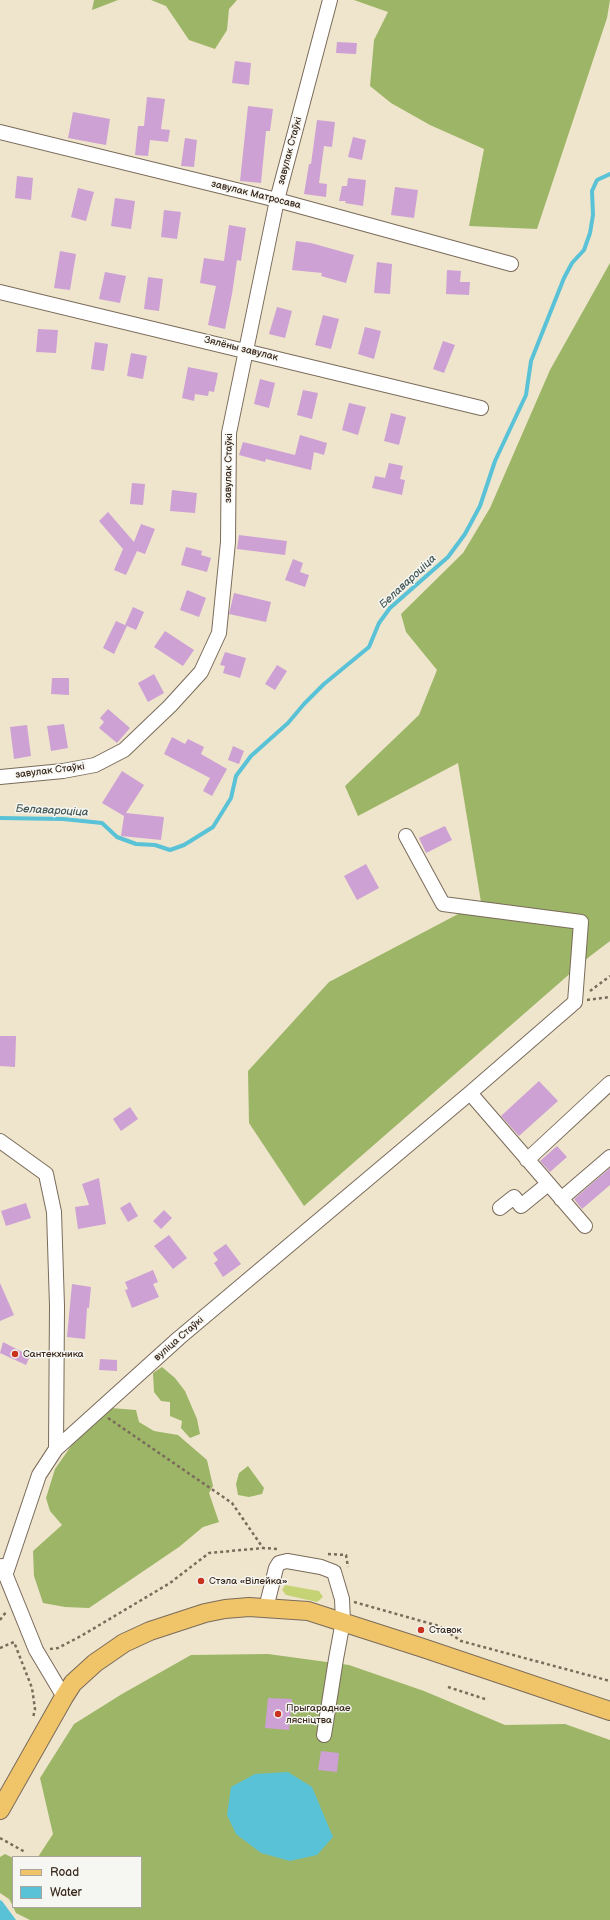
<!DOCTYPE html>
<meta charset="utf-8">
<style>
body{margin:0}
#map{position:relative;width:610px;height:1920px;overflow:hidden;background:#efe5cc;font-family:"Balsamiq Sans",sans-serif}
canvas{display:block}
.legend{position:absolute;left:12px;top:1856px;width:130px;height:52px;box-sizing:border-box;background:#f6f6f2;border:1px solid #aba49d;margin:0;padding:5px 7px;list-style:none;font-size:12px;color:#3b2a1e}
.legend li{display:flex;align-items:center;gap:8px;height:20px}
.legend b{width:20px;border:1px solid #aba49d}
</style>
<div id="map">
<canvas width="610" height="1920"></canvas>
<ul class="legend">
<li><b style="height:5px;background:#f0c469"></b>Road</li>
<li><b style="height:11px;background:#5ac2d7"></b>Water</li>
</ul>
</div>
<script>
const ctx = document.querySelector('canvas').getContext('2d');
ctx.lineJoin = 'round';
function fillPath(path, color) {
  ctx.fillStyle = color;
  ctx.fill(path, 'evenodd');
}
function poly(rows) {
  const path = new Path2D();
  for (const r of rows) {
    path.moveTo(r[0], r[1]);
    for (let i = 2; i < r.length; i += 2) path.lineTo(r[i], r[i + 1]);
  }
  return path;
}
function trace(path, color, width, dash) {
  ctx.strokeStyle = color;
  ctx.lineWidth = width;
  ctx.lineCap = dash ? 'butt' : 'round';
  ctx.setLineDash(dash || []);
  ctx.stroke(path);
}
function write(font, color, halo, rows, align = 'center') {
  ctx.font = font + ' "Balsamiq Sans",sans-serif';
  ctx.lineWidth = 3;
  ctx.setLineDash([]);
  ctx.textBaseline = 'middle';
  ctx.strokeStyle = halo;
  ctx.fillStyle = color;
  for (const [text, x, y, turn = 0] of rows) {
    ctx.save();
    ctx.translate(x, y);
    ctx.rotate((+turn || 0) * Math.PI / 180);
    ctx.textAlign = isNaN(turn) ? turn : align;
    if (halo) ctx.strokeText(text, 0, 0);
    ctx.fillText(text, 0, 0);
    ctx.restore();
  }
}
fillPath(poly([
 [285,1585,319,1591,323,1597,317,1602,286,1595,282,1590]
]), '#c5d375');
fillPath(poly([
 [94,0,118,0,92,10],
 [151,0,237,0,229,9,227,30,215,49,189,40,166,6],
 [354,0,610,0,607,18,537,229,469,226,484,149,430,125,391,103,370,86,374,40,388,12],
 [610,263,610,941,589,957,304,1206,249,1123,248,1071,329,982,481,902,458,763,358,816,345,786,419,715,437,670,406,632,401,614,463,553,490,508,550,370],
 [162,1367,175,1378,185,1391,197,1419,200,1434,190,1438,181,1428,182,1421,170,1416,170,1402,161,1401,154,1392,153,1373],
 [111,1408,136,1410,139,1422,154,1431,178,1435,207,1460,213,1486,209,1493,219,1522,203,1527,179,1547,89,1608,65,1607,43,1603,34,1576,33,1551,62,1525,50,1511,46,1498,55,1469,76,1439],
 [248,1466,264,1488,262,1494,249,1497,238,1495,236,1484,239,1473],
 [268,1654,349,1665,424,1691,505,1725,565,1724,610,1740,610,1920,30,1920,16,1913,13,1907,141,1907,141,1857,38,1857,53,1834,40,1778,74,1724,122,1694,191,1655],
 [5,1854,13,1858,13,1906,9,1899,0,1893,0,1857]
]), '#9cb566');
fillPath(poly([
 [288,1772,312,1787,333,1837,317,1855,290,1861,261,1853,236,1834,227,1815,231,1787,255,1774],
 [0,1900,2,1901,16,1920,0,1920]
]), '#5ac2d7');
trace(poly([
 [0,818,63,819,102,823,117,837,136,844,155,845,170,850,184,845,213,827,231,798,236,776,251,756,288,723,304,704,324,684,369,647,379,623,390,608,448,557,465,534,480,506,495,461,526,395,531,361,564,278,572,263,584,250,590,233,593,215,592,191,597,180,610,174]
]), '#5ac2d7', 4);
fillPath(poly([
 [337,42,357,43,356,54,336,53],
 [235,61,251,63,249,85,232,83],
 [147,97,165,99,161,129,170,130,168,142,150,140,148,156,135,155,138,126,144,126],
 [248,106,273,109,270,131,266,131,261,183,240,181],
 [73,112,110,119,106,145,68,138],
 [317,120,335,122,332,147,324,146,319,183,327,184,326,197,304,194,309,164,311,164],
 [353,137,366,140,362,160,348,157],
 [185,138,197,140,194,167,181,166],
 [17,176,33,178,31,200,15,198],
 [348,178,366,180,363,206,345,203,346,201,339,201,342,186,347,186],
 [395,187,418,190,414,218,391,215],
 [78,188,94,192,86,221,71,217],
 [115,198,135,201,131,229,111,226],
 [164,210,181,212,177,239,161,237],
 [229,225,246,228,241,261,237,260,232,294,225,329,208,325,216,286,200,283,204,258,224,261],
 [296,241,311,243,354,255,346,283,321,276,322,273,292,270],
 [60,251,76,254,70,290,54,288],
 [377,262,392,264,390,294,374,293],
 [447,270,461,271,460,282,470,282,469,295,446,294],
 [105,272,126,276,120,303,99,299],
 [148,277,163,279,159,311,144,309],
 [277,307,292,311,285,338,269,334],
 [323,315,339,319,331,349,315,345],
 [365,327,381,331,374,359,358,354],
 [38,329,58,330,56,353,36,352],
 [443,341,455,345,444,373,433,369],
 [95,342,108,344,104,371,91,369],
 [131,353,147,356,143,379,127,376],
 [188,367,218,373,214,392,209,391,208,396,195,394,194,401,182,398],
 [260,379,275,383,269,408,254,404],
 [303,390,318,393,312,419,297,415],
 [349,403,366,407,358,435,342,430],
 [391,413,406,417,399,445,384,441],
 [300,435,327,443,324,455,314,452,311,470,266,459,265,462,239,455,243,442,295,455],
 [389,463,403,466,400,479,405,480,402,495,372,488,375,476,385,478],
 [132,483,145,484,143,505,130,504],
 [172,490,197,493,195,513,170,511],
 [108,512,134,542,141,524,155,529,145,554,137,551,126,575,114,570,123,549,99,521],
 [239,535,287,541,285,555,237,549],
 [186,547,202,551,201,555,211,558,207,572,181,565],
 [293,559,303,563,300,572,309,575,305,587,285,580],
 [187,590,206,598,199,617,180,610],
 [234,593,271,602,266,622,229,614],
 [133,607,144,612,136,630,125,625],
 [116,621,127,626,114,654,103,648],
 [165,631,194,650,183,666,154,647],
 [225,652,246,658,240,678,223,673,225,666,220,665],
 [277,665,287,671,275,690,265,684],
 [154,674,164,693,148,702,138,683],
 [52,678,69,678,69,695,51,694],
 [108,709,130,728,117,743,99,728,104,722,100,718],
 [64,724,68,748,51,751,47,726],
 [27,725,31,756,14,759,10,727],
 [172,737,185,744,188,739,204,747,201,754,227,769,212,796,203,791,210,778,164,754],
 [233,746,244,751,239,764,228,760],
 [122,771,144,785,126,813,164,817,161,840,121,836,124,816,102,803],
 [445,826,452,840,426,853,419,838],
 [366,864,379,888,357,900,344,876],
 [0,1036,16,1036,15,1067,0,1066],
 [539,1081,558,1101,519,1136,501,1116],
 [130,1107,138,1119,121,1131,113,1119],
 [557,1146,567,1157,550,1172,540,1161],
 [610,1168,610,1185,582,1209,574,1199],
 [99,1178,106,1224,78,1229,75,1207,89,1205,82,1184],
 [130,1202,138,1216,128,1222,120,1208],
 [26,1203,31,1218,6,1226,1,1211],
 [164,1210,172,1218,161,1229,153,1221],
 [169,1235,187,1258,173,1269,154,1246],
 [226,1244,241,1264,223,1277,214,1263,218,1260,213,1253],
 [153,1270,158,1282,153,1284,159,1297,132,1308,125,1290,128,1289,125,1282],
 [0,1283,14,1315,0,1321],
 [72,1284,91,1287,89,1308,87,1308,85,1339,67,1337],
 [3,1342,30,1356,26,1365,0,1353],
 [100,1359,117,1360,117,1371,99,1370],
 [268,1698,292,1699,289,1730,265,1728],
 [321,1751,339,1753,337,1772,318,1770]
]), '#cda1d4');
const minor = poly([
 [0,132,277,200,511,264],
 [0,292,481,408],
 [0,777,63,771,95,765,124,750,170,706,201,672,219,633,228,542,229,433,277,200,330,0],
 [470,1093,585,1226],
 [0,1141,46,1174,54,1212,57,1306,56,1449],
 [527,1160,610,1083],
 [561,1199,610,1157],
 [500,1208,514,1197,521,1206,548,1184],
 [2,1566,36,1650,64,1697],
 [6,1573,39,1475,56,1449,179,1338,470,1093,575,1002,581,922,443,904,406,836],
 [266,1608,276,1568,279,1563,287,1561,321,1567,334,1572,342,1599,343,1621,336,1659,324,1735]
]);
const major = poly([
 [0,1810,64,1697,73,1683,95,1663,124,1643,150,1631,205,1613,225,1609,249,1607,308,1611,423,1648,610,1711]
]);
trace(minor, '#7a6b5b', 16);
trace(major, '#7a6b5b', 20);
trace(poly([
 [590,991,610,976],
 [587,1000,610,997],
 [108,1418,232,1503,263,1548],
 [328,1554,346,1555,348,1567],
 [354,1602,439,1626,461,1641,610,1681],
 [0,1620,6,1612],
 [0,1648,14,1642,32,1688,35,1709,33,1718],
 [50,1649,58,1648,81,1636,170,1583,209,1553,263,1548,277,1549],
 [448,1687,488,1700],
 [0,1838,25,1852]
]), '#7a6b5b', 2.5, [3, 3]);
trace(minor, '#fff', 14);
trace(major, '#f0c469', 18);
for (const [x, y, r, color] of [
 [15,1354,4,"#c8321e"],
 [201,1581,4,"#c8321e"],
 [421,1630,4,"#c8321e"],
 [278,1714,4,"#c8321e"]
]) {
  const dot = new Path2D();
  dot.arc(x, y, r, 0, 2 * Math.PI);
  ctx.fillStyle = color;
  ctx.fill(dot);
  trace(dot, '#f6f6f2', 1.5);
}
write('10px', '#3b2a1e', '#f6f6f2', [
 ["завулак Стаўкі",290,151,-75],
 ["завулак Матросава",256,195,14],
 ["Зялёны завулак",241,349,14],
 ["завулак Стаўкі",229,468,-89],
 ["завулак Стаўкі",50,771,-7],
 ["вуліца Стаўкі",179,1339,-41]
]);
write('10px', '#3b2a1e', '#f6f6f2', [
 ["Сантекхника",23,1354],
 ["Стэла «Вілейка»",209,1581],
 ["Ставок",429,1630],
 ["Прыгараднае",286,1708],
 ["лясніцтва",286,1720]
], 'left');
write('italic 11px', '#445856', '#f6f6f2', [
 ["Белавароціца",408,582,-43],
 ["Белавароціца",52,811,3]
]);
</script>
